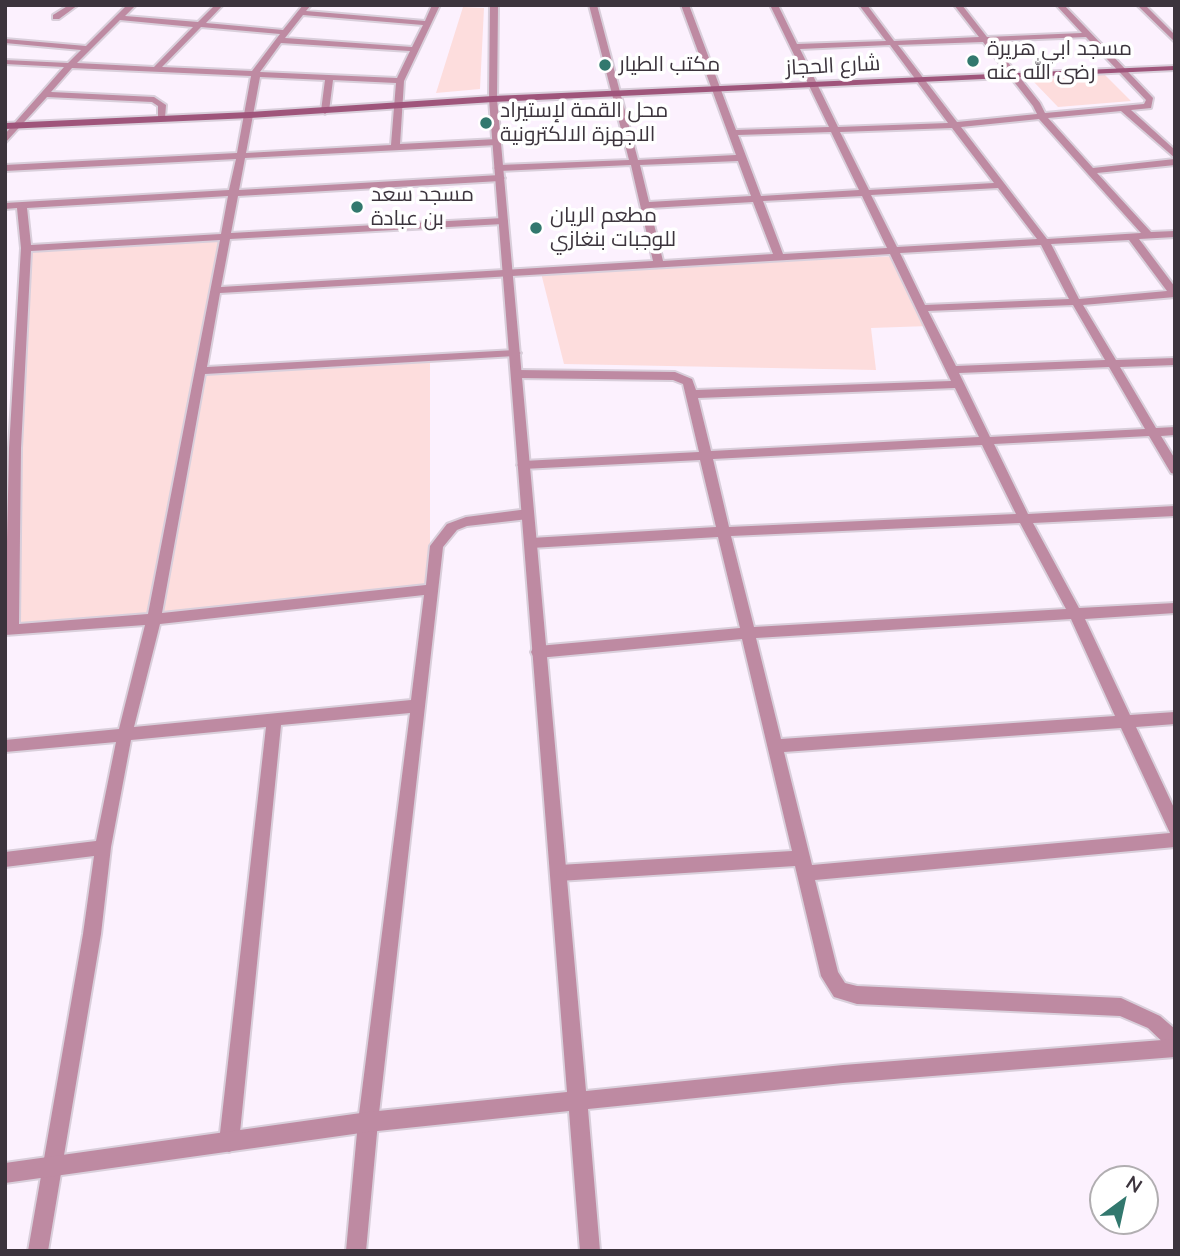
<!DOCTYPE html>
<meta charset="utf-8">
<style>
body{margin:0}
#map{position:relative;width:1180px;height:1256px;overflow:hidden;background:#fcf1fe;font-family:Mulish,sans-serif}
canvas{display:block}
.frame{position:absolute;inset:0;border:7px solid #3c343d;pointer-events:none}
.north{position:absolute;left:1089px;top:1165px;width:70px;height:70px;box-sizing:border-box;background:#fff;border:2px solid #b1aeb1;border-radius:50%;rotate:33deg;font-size:19px;font-weight:700;line-height:28px;text-align:center;color:#3c343d}
.north::after{content:'';display:block;margin:auto;width:24px;height:32px;background:#32786e;clip-path:polygon(50% 0,100% 100%,50% 72%,0 100%)}
</style>
<div id="map">
<canvas width="1180" height="1256"></canvas>
<div class="frame"></div>
<div class="north">N</div>
</div>
<script>
const ctx = document.querySelector('canvas').getContext('2d');
ctx.lineJoin = 'round';
function fillPath(path, color) {
  ctx.fillStyle = color;
  ctx.fill(path, 'evenodd');
}
function poly(rows) {
  const path = new Path2D();
  for (const r of rows) {
    path.moveTo(r[0], r[1]);
    for (let i = 2; i < r.length; i += 2) path.lineTo(r[i], r[i + 1]);
  }
  return path;
}
function trace(path, color, width, dash) {
  ctx.strokeStyle = color;
  ctx.lineWidth = width;
  ctx.lineCap = dash ? 'butt' : 'round';
  ctx.setLineDash(dash || []);
  ctx.stroke(path);
}
function write(font, color, halo, rows, align = 'center') {
  ctx.font = font + ' Mulish,Cairo,sans-serif';
  ctx.lineWidth = 7;
  ctx.setLineDash([]);
  ctx.textBaseline = 'middle';
  ctx.strokeStyle = halo;
  ctx.fillStyle = color;
  for (const [text, x, y, turn = 0] of rows) {
    ctx.save();
    ctx.translate(x, y);
    ctx.rotate((+turn || 0) * Math.PI / 180);
    ctx.textAlign = isNaN(turn) ? turn : align;
    if (halo) ctx.strokeText(text, 0, 0);
    ctx.fillText(text, 0, 0);
    ctx.restore();
  }
}
fillPath(poly([
 [463,7,484,8,480,89,436,93],
 [1104,74,1131,101,1058,107,1032,80],
 [223,238,154,618,14,628,26,249],
 [900,256,929,326,871,328,876,370,564,364,541,273],
 [430,359,430,588,156,617,204,371]
]), '#fddddd');
const minor = poly([
 [69,5,78,5,59,19,53,19,53,15,69,5],
 [127,5,136,5,125,16,198,22,215,5,223,5,206,23,283,30,303,5,311,5,306,11,425,21,432,5,440,5,404,81,400,144,497,139,501,142,497,145,245,158,239,190,500,175,505,178,500,181,238,196,231,233,503,218,508,221,503,224,230,239,221,287,653,261,631,165,499,171,494,168,499,165,629,160,589,5,597,5,638,160,736,155,681,5,689,5,736,130,829,127,770,5,778,5,797,44,886,41,859,5,867,5,894,41,979,37,954,5,962,5,987,37,1082,33,1056,5,1064,5,1153,98,1151,108,1131,110,1175,150,1175,158,1121,111,1048,118,1093,168,1175,159,1175,165,1097,173,1151,232,1175,231,1175,237,1139,239,1175,287,1175,297,1083,305,1116,360,1175,358,1175,365,1120,367,1156,428,1175,427,1175,435,1161,436,1175,459,1175,474,1171,473,1149,436,994,444,1028,514,1175,506,1175,516,1033,523,1079,608,1175,603,1175,613,1085,619,1130,715,1175,712,1175,724,1136,727,1175,810,1175,847,815,880,838,972,845,983,857,986,1121,998,1160,1016,1175,1029,1175,1051,1169,1048,1148,1028,1120,1016,857,1004,834,997,821,976,795,866,559,881,553,878,551,873,553,868,559,865,792,851,742,639,538,658,533,656,531,652,533,648,538,646,740,628,718,537,531,548,524,543,531,538,716,527,700,460,523,469,517,465,523,461,699,452,683,384,673,380,517,378,511,374,517,370,675,372,692,379,696,390,951,381,890,254,220,293,207,367,515,350,521,353,515,356,205,374,162,613,426,585,430,546,447,524,466,517,528,509,534,514,528,519,467,526,457,530,443,547,378,1122,366,1251,346,1251,358,1122,410,713,281,725,239,1142,236,1149,229,1152,222,1149,219,1142,266,727,131,740,111,847,101,934,48,1251,28,1251,83,934,94,856,5,867,5,852,96,841,116,742,5,752,5,740,119,729,145,625,5,635,9,448,21,248,17,208,5,209,5,203,229,190,236,159,5,171,5,165,237,153,251,76,72,68,51,92,154,97,166,105,165,118,158,120,158,106,152,102,47,97,5,143,5,134,64,67,5,64,5,60,68,63,81,50,5,43,5,39,86,46,127,5],
 [303,15,423,25,412,47,285,38,303,15],
 [120,20,193,27,154,67,77,63,120,20],
 [201,27,280,34,252,71,162,67,201,27],
 [1086,37,1146,100,1144,104,1045,113,1040,103,991,41,1086,37],
 [983,42,1033,106,1037,114,957,122,898,45,983,42],
 [281,43,410,51,397,78,260,72,281,43],
 [890,45,948,123,838,127,800,49,890,45],
 [260,77,325,80,321,111,325,114,329,111,333,80,396,83,391,145,246,153,260,77],
 [1039,119,1087,173,1141,233,1047,239,961,127,1039,119],
 [952,128,994,183,869,190,840,132,952,128],
 [831,132,859,190,761,196,738,135,831,132],
 [738,161,751,196,649,202,640,165,738,161],
 [998,188,1037,239,897,247,871,195,998,188],
 [228,196,221,234,31,245,27,208,228,196],
 [862,196,887,248,783,254,763,201,862,196],
 [753,202,773,254,663,261,650,208,753,202],
 [220,240,148,614,19,624,21,448,31,251,220,240],
 [1129,240,1167,291,1079,299,1051,244,1129,240],
 [1041,245,1069,299,925,305,900,253,1041,245],
 [1073,305,1105,360,956,366,928,311,1073,305],
 [1109,367,1145,429,990,437,959,373,1109,367],
 [955,388,979,437,711,451,698,398,955,388],
 [982,445,1016,514,729,527,713,459,982,445],
 [1020,523,1066,609,754,627,731,536,1020,523],
 [424,595,411,700,134,727,160,624,424,595],
 [1071,619,1115,716,781,739,756,638,1071,619],
 [1121,728,1170,833,812,865,784,752,1121,728],
 [1137,5,1145,5,1175,35,1175,42,1137,5]
]);
const tertiary = poly([
 [490,5,498,5,497,99,586,1091,843,1065,1175,1039,1175,1057,843,1083,588,1109,600,1251,580,1251,569,1111,368,1132,5,1183,5,1163,368,1112,567,1092,489,99,490,5]
]);
const secondary = poly([
 [1175,66,1175,70,493,102,250,118,5,129,5,123,250,112,493,96,1175,66]
]);
trace(minor, '#d9cfdb', 4);
trace(tertiary, '#d9cfdb', 4);
trace(secondary, '#d9cfdb', 4);
fillPath(minor, '#be8aa2');
fillPath(tertiary, '#be8aa2');
fillPath(secondary, '#9f557b');
for (const [x, y, r, color] of [
 [973,61,7,"#32786e"],
 [605,65,7,"#32786e"],
 [486,123,7,"#32786e"],
 [357,207,7,"#32786e"],
 [536,228,7,"#32786e"]
]) {
  const dot = new Path2D();
  dot.arc(x, y, r, 0, 2 * Math.PI);
  ctx.fillStyle = color;
  ctx.fill(dot);
  trace(dot, '#fff', 2.5);
}
write('21px', '#3c343d', '#fff', [
 ["مسجد ابي هريرة",987,49],
 ["رضى الله عنه",987,73],
 ["مكتب الطيار",619,65],
 ["محل القمة لإستيراد",500,111],
 ["الاجهزة الالكترونية",500,135],
 ["مسجد سعد",371,195],
 ["بن عبادة",371,219],
 ["مطعم الريان",550,216],
 ["للوجبات بنغازي",550,240]
], 'left');
write('21px', '#3c343d', '#fff', [
 ["شارع الحجاز",833,66,-3]
]);
</script>
